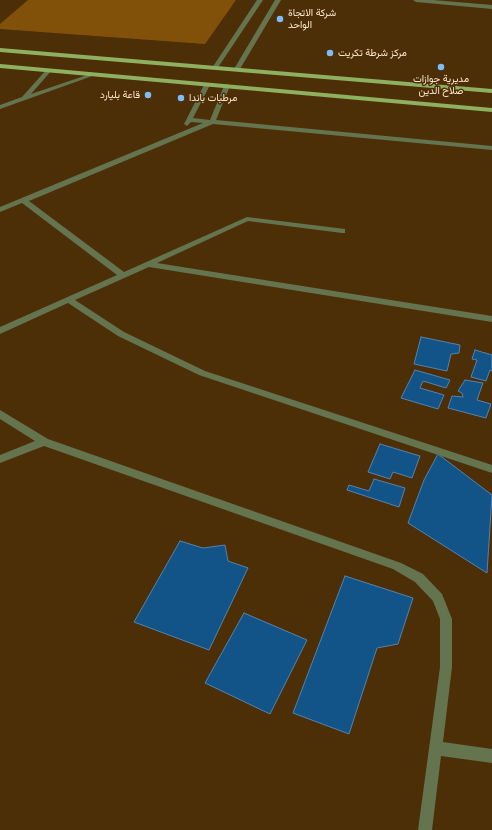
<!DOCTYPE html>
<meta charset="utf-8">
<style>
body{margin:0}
canvas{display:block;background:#4c2e07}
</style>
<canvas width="492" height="830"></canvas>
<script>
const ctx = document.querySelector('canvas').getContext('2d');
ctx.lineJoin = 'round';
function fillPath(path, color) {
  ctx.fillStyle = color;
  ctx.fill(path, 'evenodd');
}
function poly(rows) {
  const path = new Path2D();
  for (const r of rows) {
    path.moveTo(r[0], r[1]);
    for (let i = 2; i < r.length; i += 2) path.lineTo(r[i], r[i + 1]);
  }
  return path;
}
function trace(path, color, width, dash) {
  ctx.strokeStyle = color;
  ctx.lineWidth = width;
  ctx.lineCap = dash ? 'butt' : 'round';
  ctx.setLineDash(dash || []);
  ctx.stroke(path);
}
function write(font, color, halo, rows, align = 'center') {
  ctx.font = font + ' "Playfair Display",Vazirmatn,serif';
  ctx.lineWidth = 3;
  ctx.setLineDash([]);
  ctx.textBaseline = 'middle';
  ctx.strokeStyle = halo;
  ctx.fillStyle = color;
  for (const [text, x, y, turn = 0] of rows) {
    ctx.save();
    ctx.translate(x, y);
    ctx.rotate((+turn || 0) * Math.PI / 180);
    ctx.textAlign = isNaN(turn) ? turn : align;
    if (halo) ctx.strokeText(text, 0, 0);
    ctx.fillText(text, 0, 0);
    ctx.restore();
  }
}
fillPath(poly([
 [28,0,236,0,205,44,0,29,0,24]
]), '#825109');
const building = poly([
 [421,337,460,345,459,353,451,354,447,371,414,364,421,337],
 [475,350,492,355,492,371,490,370,486,381,471,377,477,360,472,359,475,350],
 [415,370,450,380,446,388,423,381,420,388,444,395,438,409,401,398,415,370],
 [465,380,483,383,477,400,491,404,486,418,448,408,452,396,463,397,462,393,458,391,465,380],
 [380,444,420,456,412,478,393,472,390,479,368,472,380,444],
 [438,454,492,495,487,573,408,523,424,480,438,454],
 [374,479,405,488,399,507,347,490,349,485,369,491,374,479],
 [180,541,203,548,225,545,228,561,248,568,209,650,134,622,180,541],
 [345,576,413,598,398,644,377,648,349,734,293,713,345,576],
 [244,613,307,640,270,714,205,683,244,613]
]);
fillPath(building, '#135488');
trace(building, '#5482ad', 1);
fillPath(poly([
 [257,0,263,0,217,69,213,69,212,68,257,0],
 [275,0,281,0,240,69,235,70,234,69,275,0],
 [413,0,433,0,492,5,492,9,416,2,413,0],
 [47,69,52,70,31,94,93,73,98,74,0,109,0,105,22,97,47,69],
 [207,83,210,85,193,118,210,120,224,86,227,84,230,86,216,120,492,146,492,150,213,124,29,201,124,272,247,217,345,229,345,233,342,233,248,221,157,263,492,316,492,322,149,267,75,300,124,332,205,371,492,465,492,473,199,375,118,336,68,303,0,334,0,327,117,275,22,203,0,212,0,207,203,123,191,122,187,126,184,124,204,85,207,83],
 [0,410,48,439,401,563,423,574,442,594,452,619,452,667,443,742,492,749,492,763,441,756,432,830,418,830,440,667,440,619,433,601,415,582,393,569,44,446,0,463,0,455,35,441,0,419,0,410]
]), '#63744e');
fillPath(poly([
 [0,48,492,89,492,93,0,52,0,48],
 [0,64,492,108,492,112,0,68,0,64]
]), '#8eb061');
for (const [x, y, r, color] of [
 [280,19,4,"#7ebdf9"],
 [330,53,4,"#7ebdf9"],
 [441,67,4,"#7ebdf9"],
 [148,95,4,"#7ebdf9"],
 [181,98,4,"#7ebdf9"]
]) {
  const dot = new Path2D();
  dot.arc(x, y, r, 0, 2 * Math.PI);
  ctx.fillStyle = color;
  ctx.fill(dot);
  trace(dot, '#4c2e07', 1.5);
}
write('10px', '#fde5cc', '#4c2e07', [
 ["شركة الاتجاة",288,13],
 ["الواحد",288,25],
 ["مركز شرطة تكريت",338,53],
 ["مديرية جوازات",441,79,"center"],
 ["صلاح الدين",441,91,"center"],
 ["قاعة بليارد",140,95,"right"],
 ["مرطبات باندا",189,98]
], 'left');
</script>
